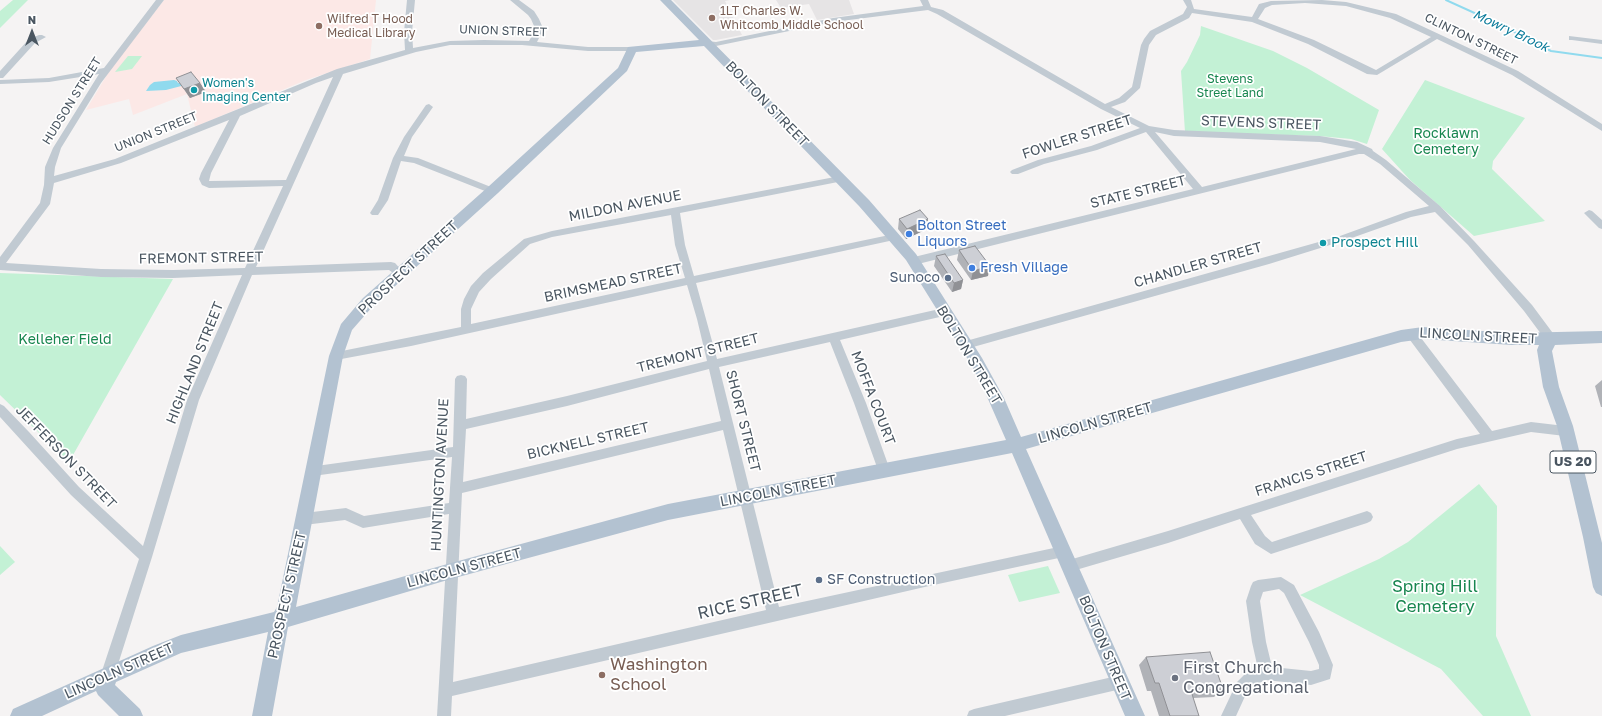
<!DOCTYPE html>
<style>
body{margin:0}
#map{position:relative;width:1602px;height:716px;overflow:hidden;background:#f5f3f3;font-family:"Golos Text",sans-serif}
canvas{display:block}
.north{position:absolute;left:12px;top:12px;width:40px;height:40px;-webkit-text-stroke:3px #fff;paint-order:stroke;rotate:0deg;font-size:11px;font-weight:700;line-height:16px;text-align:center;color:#4a5661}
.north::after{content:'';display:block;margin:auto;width:14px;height:18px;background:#4a5661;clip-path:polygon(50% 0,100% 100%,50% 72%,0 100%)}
</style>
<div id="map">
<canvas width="1602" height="716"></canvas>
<div class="north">N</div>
</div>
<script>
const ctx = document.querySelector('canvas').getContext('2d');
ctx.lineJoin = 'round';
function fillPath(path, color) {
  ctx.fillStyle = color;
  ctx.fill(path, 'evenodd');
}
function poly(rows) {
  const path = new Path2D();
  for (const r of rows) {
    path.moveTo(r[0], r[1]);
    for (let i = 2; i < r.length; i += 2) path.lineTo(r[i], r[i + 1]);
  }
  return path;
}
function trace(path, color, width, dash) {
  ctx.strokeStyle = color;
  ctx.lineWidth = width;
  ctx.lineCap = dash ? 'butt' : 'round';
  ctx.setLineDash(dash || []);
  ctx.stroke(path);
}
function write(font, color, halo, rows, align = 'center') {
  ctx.font = font + ' "Golos Text",sans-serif';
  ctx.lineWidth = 3.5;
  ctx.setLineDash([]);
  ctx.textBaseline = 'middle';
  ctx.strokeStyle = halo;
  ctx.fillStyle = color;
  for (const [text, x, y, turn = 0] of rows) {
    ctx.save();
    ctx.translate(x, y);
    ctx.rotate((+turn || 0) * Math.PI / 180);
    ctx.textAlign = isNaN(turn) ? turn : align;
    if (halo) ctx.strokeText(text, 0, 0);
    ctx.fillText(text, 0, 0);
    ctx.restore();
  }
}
fillPath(poly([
 [673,0,730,0,725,1,742,35,716,40,713,40],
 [776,0,849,0,854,14,817,20,809,4,781,8]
]), '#e6e4e5');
fillPath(poly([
 [164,0,376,0,370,59,306,80,195,127,187,94,133,115,129,99,86,110,111,68]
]), '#fce8e6');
fillPath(poly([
 [13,0,28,0,0,28,0,11],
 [1201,26,1273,51,1307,68,1379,110,1367,144,1351,139,1319,136,1185,132,1181,71,1187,62,1200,35],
 [128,56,142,56,132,69,115,72],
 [1425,80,1525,118,1493,161,1492,169,1545,221,1474,236,1410,180,1382,149],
 [0,273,173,279,69,462,0,395],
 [1479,484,1497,506,1496,636,1531,716,1483,716,1441,669,1300,595,1379,559,1408,542],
 [0,546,15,562,0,575],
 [1048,566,1060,593,1019,602,1008,575]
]), '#c3f1d5');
fillPath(poly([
 [174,80,177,81,178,83,189,81,185,85,166,90,146,91,150,85,154,82]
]), '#90daee');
trace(poly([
 [1446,0,1501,25,1551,51,1602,58]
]), '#90daee', 2);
fillPath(poly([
 [156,0,164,0,101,83,61,148,55,167,54,176,115,159,337,69,405,50,404,32,407,0,415,0,412,32,413,48,450,41,484,40,529,41,533,34,534,26,531,19,528,15,510,0,519,0,534,11,539,19,542,26,541,34,537,42,588,47,632,47,636,49,632,51,588,51,522,45,450,45,416,52,343,74,256,267,391,262,395,263,405,274,404,277,400,278,389,270,252,275,199,400,152,557,114,677,112,682,107,684,102,682,100,677,139,559,71,495,0,417,0,404,4,406,29,432,79,487,143,546,187,400,242,275,173,278,101,277,0,270,0,257,40,203,44,185,45,167,53,148,99,74,49,82,0,84,0,80,49,78,104,68,156,0],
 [333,77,286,180,209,181,211,173,240,116,316,83,333,77],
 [229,120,201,173,199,179,202,185,209,188,283,186,245,268,173,270,101,269,6,263,50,204,54,183,121,163,229,120],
 [920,0,928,0,931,7,943,10,1105,104,1119,98,1132,87,1141,45,1144,39,1150,31,1183,14,1187,7,1183,0,1191,0,1194,9,1252,17,1259,4,1271,1,1322,0,1346,2,1396,14,1518,71,1602,124,1602,131,1512,75,1437,39,1377,75,1367,74,1308,44,1252,22,1192,13,1189,18,1156,35,1149,45,1140,88,1125,102,1111,107,1149,126,1174,130,1320,136,1357,142,1372,149,1373,151,1386,160,1440,206,1474,241,1532,305,1555,336,1556,339,1555,342,1551,343,1547,342,1524,311,1468,245,1435,212,1411,217,1346,240,1269,264,966,349,962,348,961,345,962,342,966,341,1269,256,1340,236,1406,212,1429,206,1380,164,1364,154,1359,154,914,265,910,264,909,261,910,258,914,257,1193,189,1146,132,1097,150,1044,164,1018,174,1012,174,1010,172,1012,170,1038,160,1091,146,1140,128,1101,109,937,14,928,10,833,22,716,46,704,45,703,43,707,41,716,42,833,18,923,6,920,0],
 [1305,3,1346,6,1390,18,1431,37,1376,70,1314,40,1258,19,1265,8,1272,5,1305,3],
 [1155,132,1174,136,1320,142,1356,149,1202,187,1155,132],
 [39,35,42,35,46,37,35,43,3,78,0,78,0,71,29,39,39,35],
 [1569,36,1602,40,1602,44,1572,40,1569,40,1569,36],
 [429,104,433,107,412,137,404,156,418,158,496,189,498,191,496,193,490,193,414,163,401,161,388,200,378,215,372,215,370,213,378,200,393,158,404,137,426,105,429,104],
 [840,176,843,177,845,179,843,181,680,213,685,245,694,276,894,234,899,237,894,240,696,283,717,359,944,308,948,309,949,312,948,315,944,316,840,340,866,403,890,470,888,474,884,475,880,474,878,470,854,403,830,342,719,367,779,607,1063,546,1068,548,1069,552,1068,556,929,586,452,696,451,716,437,716,449,514,363,528,345,520,304,525,300,523,298,519,300,515,304,513,346,508,364,516,449,503,452,457,313,476,309,475,307,471,309,467,453,447,455,379,457,376,461,375,465,376,467,379,466,419,567,396,707,361,697,319,687,285,411,346,336,360,332,359,331,356,332,353,461,327,461,309,464,299,471,286,483,273,524,239,552,231,840,176],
 [671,215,675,245,685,278,471,324,471,309,479,292,491,279,530,244,552,237,671,215],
 [709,369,721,421,463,482,466,429,567,406,709,369],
 [723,430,766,610,453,682,462,493,723,430],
 [1589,210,1592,211,1602,220,1602,229,1599,228,1584,213,1589,210],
 [1411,329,1415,330,1492,431,1531,422,1565,426,1569,428,1571,431,1569,434,1565,436,1531,432,1457,449,1251,515,1265,536,1272,542,1367,511,1371,513,1373,517,1371,521,1367,523,1271,554,1255,544,1240,519,1168,543,1069,572,1064,570,1062,566,1064,562,1069,560,1168,531,1457,439,1480,434,1407,336,1406,333,1407,330,1411,329],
 [1281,577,1294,585,1319,632,1333,665,1330,679,1311,685,1266,680,1254,685,1247,692,1236,716,1221,716,1237,682,1244,675,1258,669,1252,642,1246,601,1251,586,1253,582,1258,580,1281,577],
 [1279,589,1284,593,1309,642,1319,665,1319,669,1311,671,1272,667,1266,642,1260,601,1263,592,1279,589],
 [1121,675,1126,677,1128,682,1126,687,1121,689,1005,716,967,716,969,711,974,709,1121,675]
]), '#c1cad2');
fillPath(poly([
 [660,0,671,0,869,200,916,254,982,358,1004,398,1021,437,1401,330,1423,327,1512,333,1602,331,1602,343,1555,345,1552,351,1559,387,1573,426,1602,543,1602,596,1596,593,1593,587,1583,537,1557,426,1543,387,1537,350,1539,345,1512,345,1423,339,1401,342,1026,449,1145,716,1125,716,1012,453,668,520,451,579,288,627,272,716,252,716,268,632,181,653,116,682,115,685,140,709,143,716,119,716,98,695,96,691,42,716,10,716,13,709,153,646,181,635,274,612,277,607,329,356,341,324,363,298,488,187,618,68,628,47,699,40,660,0],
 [704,46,859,206,906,260,972,366,988,399,1006,440,668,504,451,563,296,607,343,356,352,330,373,306,498,193,627,71,636,52,704,46]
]), '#b3c2d1');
fillPath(poly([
 [176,78,200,83,206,92,190,98],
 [899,219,928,219,927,229,906,239,898,229],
 [959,250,988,276,971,280,957,260],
 [936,256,963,280,961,289,952,292,934,266],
 [1602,380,1602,407,1601,407,1595,386],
 [1146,657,1223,689,1214,697,1193,698,1199,716,1159,716,1151,691,1147,691,1139,665]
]), '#b0b2b7');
fillPath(poly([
 [200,83,206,92,190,98,184,89],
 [928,219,927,229,906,239,907,229],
 [990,266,988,276,971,280,973,271],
 [963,280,961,289,952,292,954,283]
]), '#909195');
const building = poly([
 [191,72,200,83,184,89,176,78,191,72],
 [920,210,928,219,907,229,899,219,920,210],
 [975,246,990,266,973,271,959,250,975,246],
 [945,254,963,280,954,283,936,256,945,254],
 [1210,652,1223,689,1191,691,1199,716,1170,716,1159,683,1155,683,1146,657,1210,652]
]);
fillPath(building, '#cdcfd5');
trace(building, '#909195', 1);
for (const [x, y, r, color] of [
 [712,18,4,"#8d6e63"],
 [319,26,4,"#8d6e63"],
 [194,90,4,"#0f9aa8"],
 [909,234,4,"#3f7fe0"],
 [1323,243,4,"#0f9aa8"],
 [972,268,4,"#3f7fe0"],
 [948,278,4,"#5c6f8a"],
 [819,580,4,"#5c6f8a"],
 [602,675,4,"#8d6e63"],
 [1175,678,4,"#6b7280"]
]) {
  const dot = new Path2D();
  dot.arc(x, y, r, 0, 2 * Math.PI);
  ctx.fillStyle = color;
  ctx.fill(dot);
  trace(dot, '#fff', 1.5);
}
write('12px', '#785e54', '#fff', [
 ["1LT Charles W.",720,11],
 ["Whitcomb Middle School",720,25],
 ["Wilfred T Hood",327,19],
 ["Medical Library",327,33]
], 'left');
write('12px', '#4a5661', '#fff', [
 ["UNION STREET",503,31,2],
 ["CLINTON STREET",1471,39,26],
 ["HUDSON STREET",72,101,-58],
 ["UNION STREET",156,132,-22]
]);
write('12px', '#17864f', '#fff', [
 ["Stevens",1230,79],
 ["Street Land",1230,93]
]);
write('12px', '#0d838f', '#fff', [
 ["Women's",202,83],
 ["Imaging Center",202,97]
], 'left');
write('italic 13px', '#0c7c9b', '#fff', [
 ["Mowry Brook",1511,31,25]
]);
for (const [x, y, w] of [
 [1573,462,46]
]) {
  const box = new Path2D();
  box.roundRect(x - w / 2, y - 11, w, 22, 3);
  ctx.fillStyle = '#fff';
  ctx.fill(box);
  trace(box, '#4a5661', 1);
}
write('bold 13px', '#4a5661', null, [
 ["US 20",1573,462]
]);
write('14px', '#4a5661', '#fff', [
 ["BOLTON STREET",767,104,46],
 ["STEVENS STREET",1261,123,2],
 ["FOWLER STREET",1077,137,-18],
 ["STATE STREET",1138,192,-14],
 ["MILDON AVENUE",625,206,-11],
 ["FREMONT STREET",201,258,-1],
 ["CHANDLER STREET",1198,265,-16],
 ["PROSPECT STREET",408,268,-43],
 ["BRIMSMEAD STREET",613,283,-12],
 ["LINCOLN STREET",1478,336,3],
 ["TREMONT STREET",698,353,-14],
 ["BOLTON STREET",969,355,59],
 ["HIGHLAND STREET",195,363,-68],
 ["MOFFA COURT",873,398,69],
 ["SHORT STREET",743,421,76],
 ["LINCOLN STREET",1095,423,-16],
 ["BICKNELL STREET",588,441,-13],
 ["JEFFERSON STREET",66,457,46],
 ["FRANCIS STREET",1311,474,-18],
 ["HUNTINGTON AVENUE",440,475,-87],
 ["LINCOLN STREET",778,491,-11],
 ["LINCOLN STREET",464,568,-15],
 ["PROSPECT STREET",287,595,-77],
 ["BOLTON STREET",1105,648,67],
 ["LINCOLN STREET",119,671,-24]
]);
write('14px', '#17864f', '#fff', [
 ["Rocklawn",1446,134],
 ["Cemetery",1446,150],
 ["Kelleher Field",65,340]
]);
write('14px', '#366cbe', '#fff', [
 ["Bolton Street",917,226],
 ["Liquors",917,242],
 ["Fresh Village",980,268]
], 'left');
write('14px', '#0d838f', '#fff', [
 ["Prospect Hill",1331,243]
], 'left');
write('14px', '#4e5e75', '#fff', [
 ["Sunoco",940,278],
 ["SF Construction",827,580,"left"]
], 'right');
write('17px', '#17864f', '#fff', [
 ["Spring Hill",1435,587],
 ["Cemetery",1435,607]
]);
write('17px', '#4a5661', '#fff', [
 ["RICE STREET",750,602,-13]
]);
write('17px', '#785e54', '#fff', [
 ["Washington",610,665],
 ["School",610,685]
], 'left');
write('17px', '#5b616d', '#fff', [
 ["First Church",1183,668],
 ["Congregational",1183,688]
], 'left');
</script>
